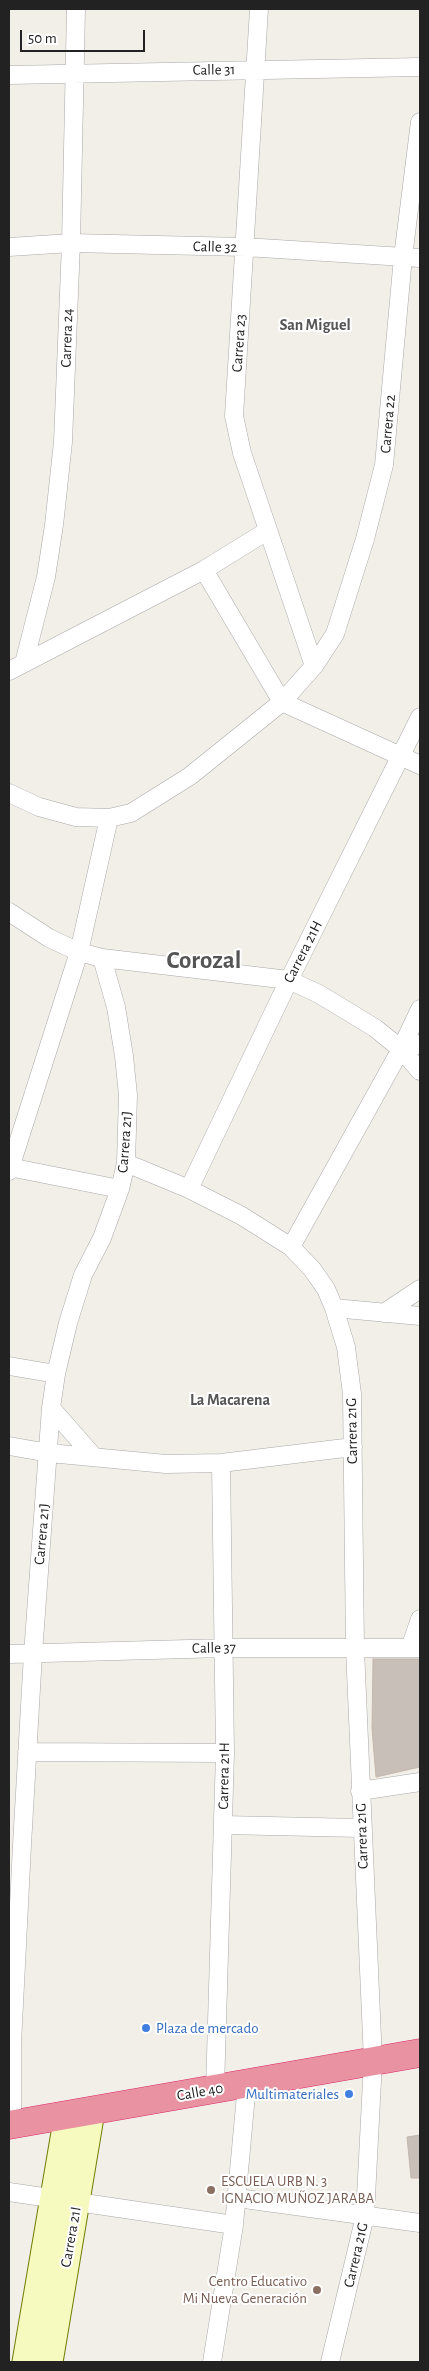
<!DOCTYPE html>
<meta charset="utf-8">
<style>
body{margin:0}
#map{position:relative;width:429px;height:2371px;overflow:hidden;background:#f2efe9;font-family:"Alegreya Sans",sans-serif}
canvas{display:block}
.frame{position:absolute;inset:0;border:10px solid #222;pointer-events:none}
.scale{position:absolute;left:20px;top:30px;width:125px;height:22px;box-sizing:border-box;border:2px solid #222;border-top:0;padding-left:6px;font-size:15px;line-height:18px;white-space:nowrap;color:#222;-webkit-text-stroke:4px #fff;paint-order:stroke}
</style>
<div id="map">
<canvas width="429" height="2371"></canvas>
<div class="frame"></div>
<div class="scale">50 m</div>
</div>
<script>
const ctx = document.querySelector('canvas').getContext('2d');
ctx.lineJoin = 'round';
function fillPath(path, color) {
  ctx.fillStyle = color;
  ctx.fill(path, 'evenodd');
}
function poly(rows) {
  const path = new Path2D();
  for (const r of rows) {
    path.moveTo(r[0], r[1]);
    for (let i = 2; i < r.length; i += 2) path.lineTo(r[i], r[i + 1]);
  }
  return path;
}
function trace(path, color, width, dash) {
  ctx.strokeStyle = color;
  ctx.lineWidth = width;
  ctx.lineCap = dash ? 'butt' : 'round';
  ctx.setLineDash(dash || []);
  ctx.stroke(path);
}
function write(font, color, halo, rows, align = 'center') {
  ctx.font = font + ' "Alegreya Sans",sans-serif';
  ctx.lineWidth = 4;
  ctx.setLineDash([]);
  ctx.textBaseline = 'middle';
  ctx.strokeStyle = halo;
  ctx.fillStyle = color;
  for (const [text, x, y, turn = 0] of rows) {
    ctx.save();
    ctx.translate(x, y);
    ctx.rotate((+turn || 0) * Math.PI / 180);
    ctx.textAlign = isNaN(turn) ? turn : align;
    if (halo) ctx.strokeText(text, 0, 0);
    ctx.fillText(text, 0, 0);
    ctx.restore();
  }
}
const building = poly([
 [373,1659,420,1659,420,1767,376,1777,372,1728,373,1659],
 [420,2135,420,2178,411,2178,407,2137,420,2135]
]);
fillPath(building, '#c7bfb8');
trace(building, '#c4b6ab', 1);
const street = poly([
 [259,9,234,416,242,453,314,666],
 [9,75,420,67],
 [9,247,71,243,245,247,420,258],
 [204,570,282,702,420,765],
 [24,663,46,577,54,525,63,442,71,243,76,9],
 [9,671,204,570,267,531],
 [9,793,39,807,76,817,109,818,131,813,190,776,282,702,314,666,335,634,365,539,384,465,403,257,420,122],
 [9,912,49,938,79,952,102,958,289,980,319,994,375,1028,401,1049,420,1071],
 [401,1049,420,1044],
 [126,1163,189,1189,242,1216,291,1247,312,1269,326,1289,334,1308,346,1347,352,1394,355,1649,373,2061,365,2216,330,2362],
 [9,1167,120,1189],
 [9,1171,79,952,109,818],
 [189,1189,289,980,420,717],
 [291,1247,401,1049,420,1009],
 [334,1308,420,1316],
 [384,1313,420,1289],
 [9,1366,56,1374],
 [51,1408,94,1457],
 [9,1446,49,1453,166,1464,221,1463,353,1447],
 [410,1648,420,1619],
 [9,1654,224,1648,420,1648],
 [27,1752,225,1753],
 [360,1791,420,1782],
 [223,1825,361,1828],
 [215,2089,225,1753,221,1463],
 [12,2125,12,2044,22,1845,33,1654,51,1408,56,1374,68,1323,83,1275,102,1238,120,1189,126,1163,128,1095,124,1056,116,1007,102,958],
 [9,2192,234,2225],
 [237,2198,420,2223],
 [212,2362,234,2225,247,2084]
]);
const secondary = poly([
 [25,2362,67,2115],
 [50,2362,92,2111]
]);
const highway = poly([
 [9,2125,420,2053]
]);
trace(street, '#a9a9a9', 19);
trace(secondary, '#707d05', 27);
trace(highway, '#dc2a67', 29);
trace(street, '#fff', 18);
trace(secondary, '#f7fabf', 25);
trace(highway, '#e892a2', 28);
for (const [x, y, r, color] of [
 [146,2028,5,"#3f7fe0"],
 [349,2094,5,"#3f7fe0"],
 [211,2190,5,"#8d6e63"],
 [317,2290,5,"#8d6e63"]
]) {
  const dot = new Path2D();
  dot.arc(x, y, r, 0, 2 * Math.PI);
  ctx.fillStyle = color;
  ctx.fill(dot);
  trace(dot, '#fff', 2);
}
write('15px', '#222', '#fff', [
 ["Calle 31",214,70,-1],
 ["Calle 32",215,247,1],
 ["Carrera 24",67,338,-88],
 ["Carrera 23",239,343,-86],
 ["Carrera 22",388,424,-85],
 ["Carrera 21H",303,952,-63],
 ["Carrera 21J",125,1142,-86],
 ["Carrera 21G",352,1431,-91],
 ["Carrera 21J",42,1534,-85],
 ["Calle 37",214,1648,-1],
 ["Carrera 21H",224,1776,-89],
 ["Carrera 21G",362,1836,-92],
 ["Calle 40",200,2092,-10],
 ["Carrera 21I",71,2237,-80],
 ["Carrera 21G",356,2255,-77]
]);
write('15px', '#366cbe', '#fff', [
 ["Plaza de mercado",156,2028],
 ["Multimateriales",339,2094,"right"]
], 'left');
write('15px', '#785e54', '#fff', [
 ["ESCUELA URB N. 3",221,2181],
 ["IGNACIO MUÑOZ JARABA",221,2198],
 ["Centro Educativo",307,2281,"right"],
 ["Mi Nueva Generación",307,2298,"right"]
], 'left');
write('bold 16px', '#555', '#fff', [
 ["San Miguel",315,325],
 ["La Macarena",230,1400]
]);
write('bold 25px', '#555', '#fff', [
 ["Corozal",204,960]
]);
</script>
